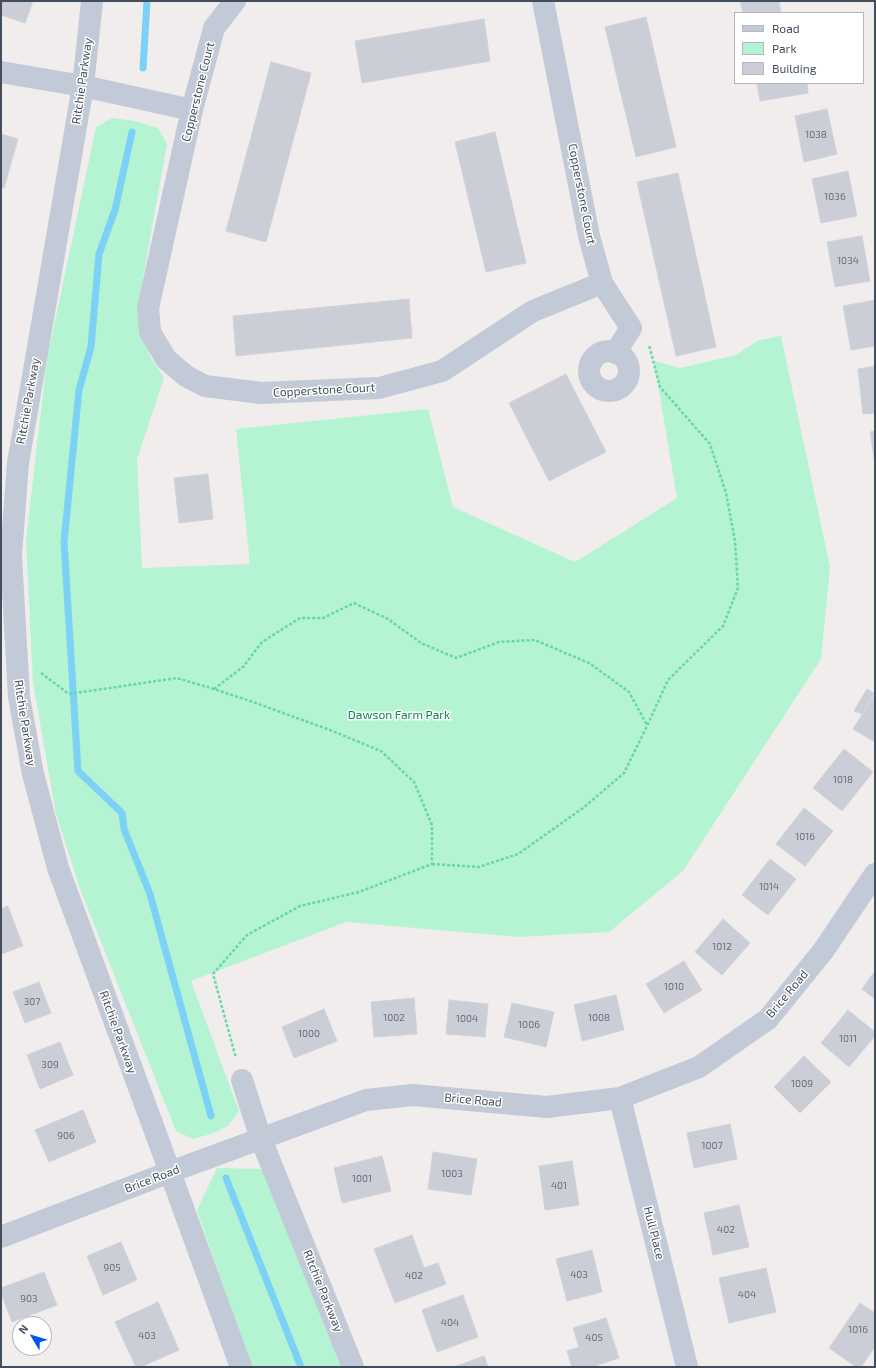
<!DOCTYPE html>
<style>
body{margin:0}
#map{position:relative;width:876px;height:1368px;overflow:hidden;background:#f0edec;font-family:"Exo 2",sans-serif}
canvas{display:block}
.frame{position:absolute;inset:0;border:2px solid #434e5d;pointer-events:none}
.legend{position:absolute;left:734px;top:12px;width:130px;height:72px;box-sizing:border-box;background:#fff;border:1px solid #b4b8be;margin:0;padding:5px 7px;list-style:none;font-size:12px;color:#434e5d}
.legend li{display:flex;align-items:center;gap:8px;height:20px}
.legend b{width:20px;border:1px solid #b4b8be}
.north{position:absolute;left:12px;top:1316px;width:40px;height:40px;box-sizing:border-box;background:#fff;border:1px solid #b4b8be;border-radius:50%;rotate:308deg;font-size:11px;font-weight:700;line-height:16px;text-align:center;color:#434e5d}
.north::after{content:'';display:block;margin:auto;width:14px;height:18px;background:#0255f4;clip-path:polygon(50% 0,100% 100%,50% 72%,0 100%)}
</style>
<div id="map">
<canvas width="876" height="1368"></canvas>
<div class="frame"></div>
<ul class="legend">
<li><b style="height:5px;background:#c1cad6"></b>Road</li>
<li><b style="height:11px;background:#b4f4d3"></b>Park</li>
<li><b style="height:11px;background:#cbced6"></b>Building</li>
</ul>
<div class="north">N</div>
</div>
<script>
const ctx = document.querySelector('canvas').getContext('2d');
ctx.lineJoin = 'round';
function fillPath(path, color) {
  ctx.fillStyle = color;
  ctx.fill(path, 'evenodd');
}
function poly(rows) {
  const path = new Path2D();
  for (const r of rows) {
    if (r.length === 3) {
      path.moveTo(r[0] + r[2], r[1]);
      path.arc(r[0], r[1], r[2], 0, 2 * Math.PI);
      continue;
    }
    path.moveTo(r[0], r[1]);
    for (let i = 2; i < r.length; i += 2) path.lineTo(r[i], r[i + 1]);
  }
  return path;
}
function trace(path, color, width, dash) {
  ctx.strokeStyle = color;
  ctx.lineWidth = width;
  ctx.lineCap = dash ? 'butt' : 'round';
  ctx.setLineDash(dash || []);
  ctx.stroke(path);
}
function write(font, color, halo, rows, align = 'center') {
  ctx.font = font + ' "Exo 2",sans-serif';
  ctx.lineWidth = 3;
  ctx.setLineDash([]);
  ctx.textBaseline = 'middle';
  ctx.strokeStyle = halo;
  ctx.fillStyle = color;
  for (const [text, x, y, turn = 0] of rows) {
    ctx.save();
    ctx.translate(x, y);
    ctx.rotate((+turn || 0) * Math.PI / 180);
    ctx.textAlign = isNaN(turn) ? turn : align;
    if (halo) ctx.strokeText(text, 0, 0);
    ctx.fillText(text, 0, 0);
    ctx.restore();
  }
}
fillPath(poly([
 [112,118,134,121,158,128,167,144,140,294,143,339,151,358,164,378,137,459,142,568,250,564,236,429,428,409,453,507,575,562,677,498,654,361,680,368,736,355,759,340,781,336,830,567,821,659,683,871,609,932,519,937,346,922,191,981,239,1111,228,1126,211,1134,193,1139,176,1131,80,889,56,814,33,683,26,540,47,359,96,127],
 [217,1168,263,1169,343,1367,251,1367,197,1210]
]), '#b4f4d3');
trace(poly([
 [143,68,147,1],
 [132,132,115,210,99,254,91,347,79,390,64,542,78,771,122,813,124,829,150,894,211,1116],
 [226,1178,301,1367]
]), '#7cd1f7', 7);
const building = poly([
 [1,1,33,1,25,23,1,15,1,1],
 [740,1,779,1,781,13,743,13,740,1],
 [646,17,676,147,636,157,605,27,646,17],
 [484,19,490,61,362,83,355,41,484,19],
 [271,62,311,73,266,242,226,231,271,62],
 [757,83,807,83,808,93,760,101,757,83],
 [827,109,837,154,804,162,795,116,827,109],
 [495,132,526,263,486,272,455,142,495,132],
 [1,134,18,139,4,188,1,187,1,134],
 [848,171,857,216,821,223,812,179,848,171],
 [678,173,716,347,676,356,637,182,678,173],
 [862,236,870,281,835,287,827,242,862,236],
 [409,299,412,338,236,356,233,316,409,299],
 [875,300,875,346,851,350,843,306,875,300],
 [875,366,875,413,863,414,858,369,875,366],
 [566,374,606,452,549,481,509,403,566,374],
 [875,431,875,465,870,432,875,431],
 [208,474,213,519,179,523,174,478,208,474],
 [867,689,874,693,862,714,854,711,867,689],
 [875,694,875,742,853,729,875,694],
 [844,749,873,772,842,811,813,788,844,749],
 [804,808,833,831,805,866,776,844,804,808],
 [770,859,796,879,768,915,742,895,770,859],
 [8,906,23,946,1,954,1,909,8,906],
 [723,919,750,943,722,975,695,952,723,919],
 [684,961,702,990,664,1013,646,984,684,961],
 [875,971,875,999,862,989,875,971],
 [39,982,51,1013,25,1023,13,992,39,982],
 [616,995,624,1030,582,1041,574,1005,616,995],
 [414,998,417,1034,374,1037,371,1002,414,998],
 [449,1000,488,1004,485,1037,446,1034,449,1000],
 [512,1003,554,1012,546,1047,504,1037,512,1003],
 [324,1009,337,1041,294,1058,282,1027,324,1009],
 [848,1010,875,1032,875,1036,849,1067,821,1043,848,1010],
 [60,1042,73,1075,40,1089,27,1055,60,1042],
 [804,1056,831,1082,800,1113,774,1087,804,1056],
 [83,1110,96,1142,49,1162,35,1130,83,1110],
 [730,1124,737,1159,694,1168,687,1133,730,1124],
 [433,1152,477,1159,471,1195,428,1189,433,1152],
 [382,1156,391,1191,342,1203,334,1168,382,1156],
 [572,1161,579,1205,545,1210,539,1166,572,1161],
 [739,1205,749,1247,713,1255,704,1213,739,1205],
 [412,1235,424,1268,438,1263,446,1284,395,1303,374,1249,412,1235],
 [121,1242,137,1280,103,1295,87,1256,121,1242],
 [592,1250,602,1292,567,1301,556,1259,592,1250],
 [766,1268,776,1312,729,1323,719,1278,766,1268],
 [44,1272,57,1305,12,1322,1,1293,1,1288,44,1272],
 [463,1295,478,1337,437,1352,422,1310,463,1295],
 [158,1302,179,1350,141,1367,136,1367,115,1322,158,1302],
 [860,1303,875,1313,875,1347,861,1367,856,1367,829,1348,860,1303],
 [606,1318,619,1358,592,1367,572,1367,567,1351,579,1347,573,1328,606,1318],
 [484,1356,488,1367,454,1367,484,1356]
]);
fillPath(building, '#cbced6');
trace(building, '#d0d2da', 1);
trace(poly([
 [41,673,69,694,177,678,214,689,250,701,330,730,381,751,414,782,432,825,432,864,359,892,300,906,247,935,213,974,236,1058],
 [214,689,243,667,262,642,300,618,323,618,354,603,388,619,421,643,456,658,499,642,535,640,589,663,629,692,647,725],
 [432,864,479,867,518,854,583,808,624,773,647,726,668,680,723,626,738,588,735,541,726,493,710,444,660,387,649,345]
]), '#68d6ab', 2.5, [3, 2]);
trace(poly([
 [92,1,83,86,18,463,11,556,19,697,33,774,58,868,170,1172,241,1367],
 [235,1,214,28,192,110,148,308,150,332,166,359,186,376,205,386,261,393,379,388,442,371,533,311,602,283,589,236,543,1],
 [1,72,83,86,192,110],
 [602,283,631,328,615,353],
 [609,371,20],
 [242,1080,261,1139,353,1367],
 [620,1098,687,1367],
 [1,1237,170,1172,366,1100,413,1095,547,1107,620,1098,699,1067,768,1019,823,951,875,874]
]), '#c1cad6', 22);
write('10px', '#656e7b', null, [
 ["1038",816,135],
 ["1036",835,197],
 ["1034",848,261],
 ["1018",843,780],
 ["1016",805,837],
 ["1014",769,887],
 ["1012",722,947],
 ["1010",674,987],
 ["307",32,1002],
 ["1002",394,1018],
 ["1008",599,1018],
 ["1004",467,1019],
 ["1006",529,1025],
 ["1000",309,1034],
 ["1011",848,1039],
 ["309",50,1065],
 ["1009",802,1084],
 ["906",66,1136],
 ["1007",712,1146],
 ["1003",452,1174],
 ["1001",362,1179],
 ["401",559,1186],
 ["402",726,1230],
 ["905",112,1268],
 ["403",579,1275],
 ["402",414,1276],
 ["404",747,1295],
 ["903",29,1299],
 ["404",450,1323],
 ["1016",858,1330],
 ["403",147,1336],
 ["405",594,1338]
]);
write('12px', '#434e5d', '#fff', [
 ["Ritchie Parkway",82,81,-82],
 ["Copperstone Court",198,92,-76],
 ["Copperstone Court",582,194,79],
 ["Copperstone Court",324,390,-3],
 ["Ritchie Parkway",28,401,-80],
 ["Ritchie Parkway",25,723,81],
 ["Brice Road",787,994,-50],
 ["Ritchie Parkway",118,1032,70],
 ["Brice Road",473,1100,5],
 ["Brice Road",152,1179,-21],
 ["Hull Place",654,1233,76],
 ["Ritchie Parkway",323,1291,68]
]);
write('12px', '#0b8655', '#fff', [
 ["Dawson Farm Park",399,715]
]);
</script>
